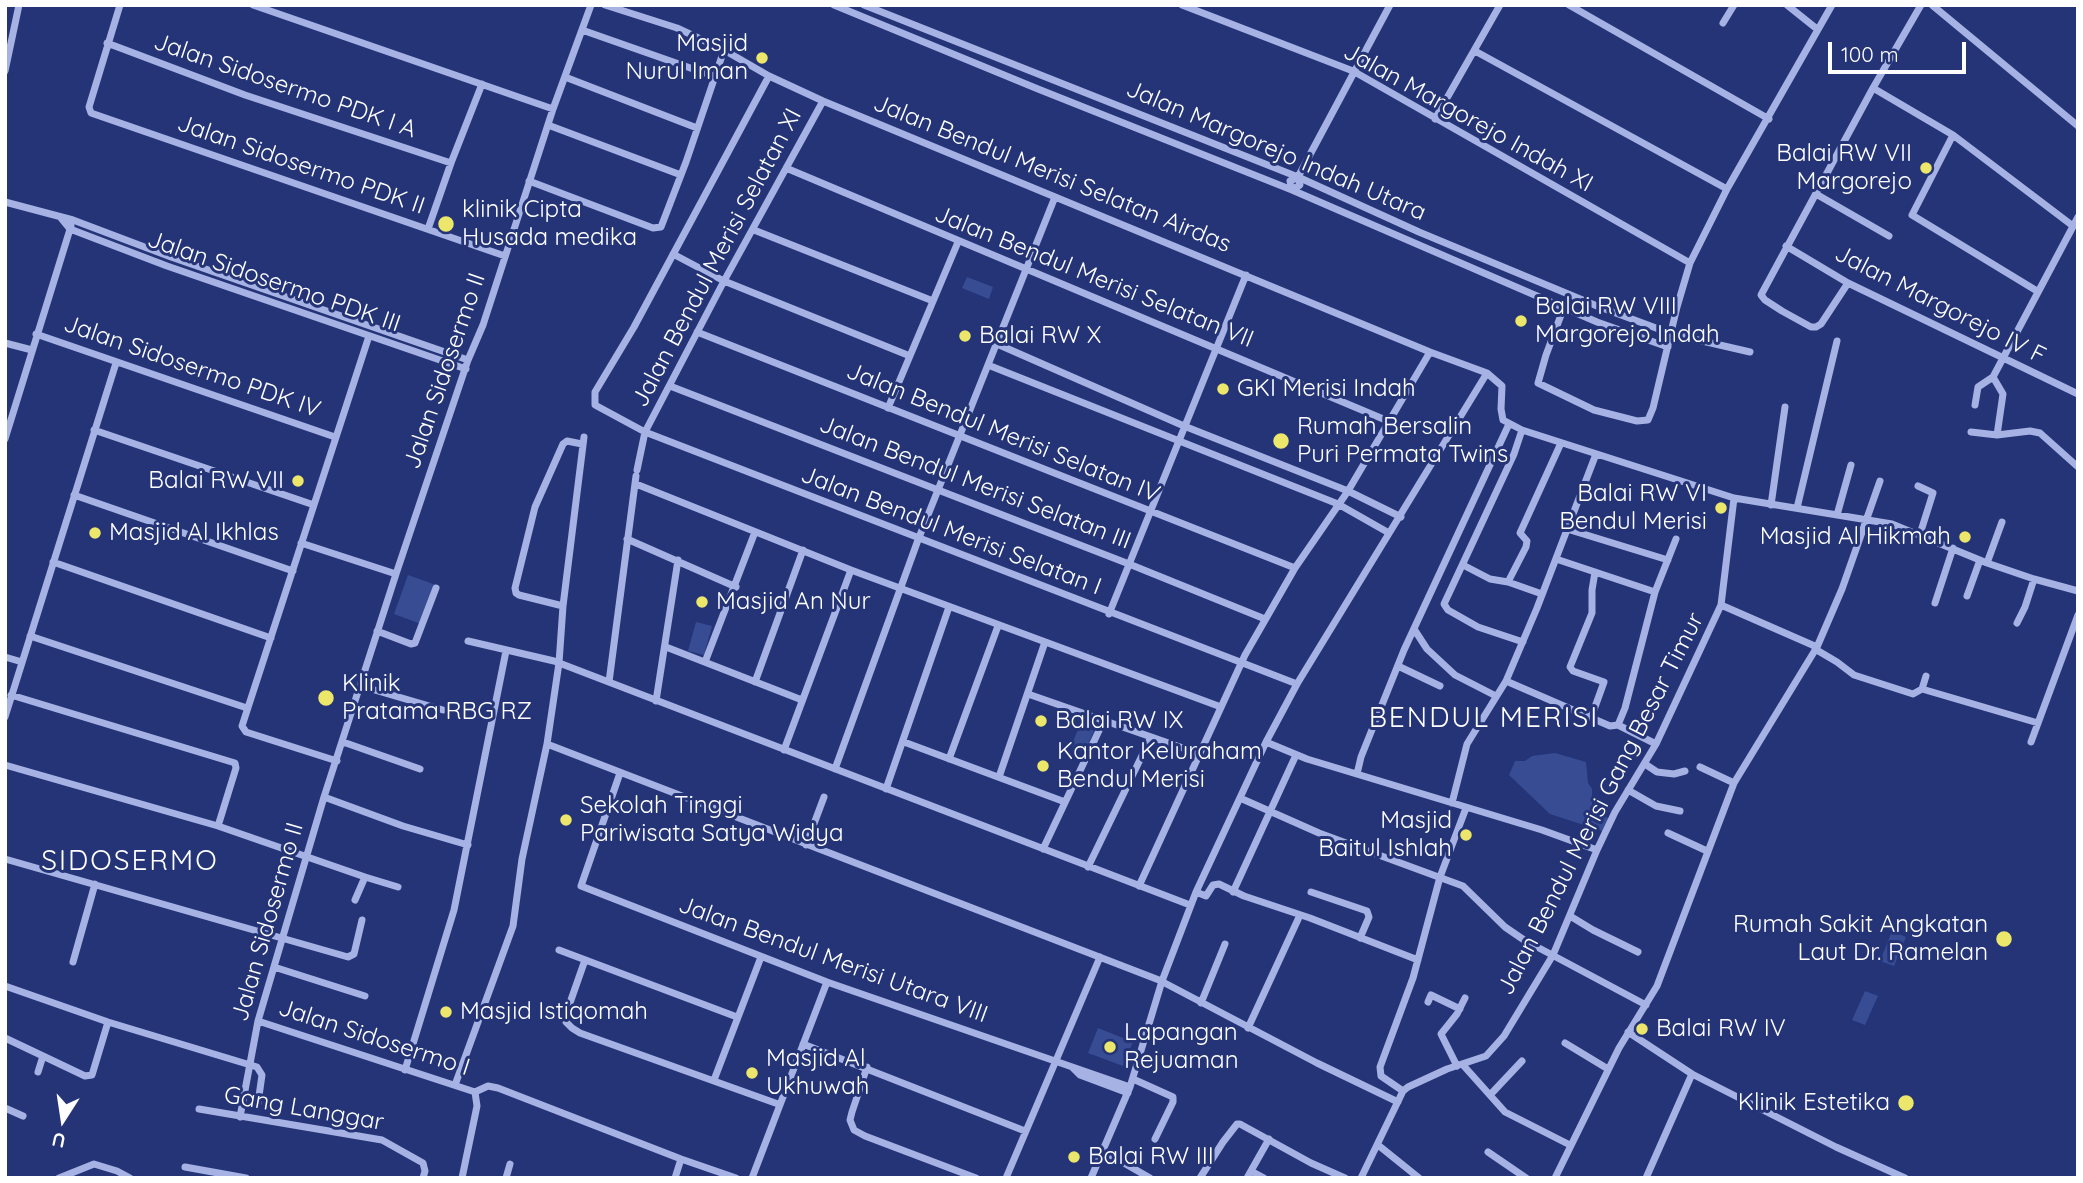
<!DOCTYPE html>
<style>
body{margin:0}
#map{position:relative;width:2083px;height:1183px;overflow:hidden;background:#243477;font-family:Quicksand,sans-serif}
canvas{display:block}
.frame{position:absolute;inset:0;border:7px solid #fff;pointer-events:none}
.north{position:absolute;left:28px;top:1085px;width:70px;height:70px;-webkit-text-stroke:5px #243477;paint-order:stroke;rotate:192deg;font-size:19px;font-weight:700;line-height:28px;text-align:center;color:#fff}
.north::after{content:'';display:block;margin:auto;width:24px;height:32px;background:#fff;clip-path:polygon(50% 0,100% 100%,50% 72%,0 100%)}
.scale{position:absolute;left:1828px;top:42px;width:138px;height:32px;box-sizing:border-box;border:4px solid #fff;border-top:0;padding-left:9px;font-size:21px;line-height:24px;white-space:nowrap;color:#fff;-webkit-text-stroke:5px #243477;paint-order:stroke}
</style>
<div id="map">
<canvas width="2083" height="1183"></canvas>
<div class="frame"></div>
<div class="north">U</div>
<div class="scale">100 m</div>
</div>
<script>
const ctx = document.querySelector('canvas').getContext('2d');
ctx.lineJoin = 'round';
function fillPath(path, color) {
  ctx.fillStyle = color;
  ctx.fill(path, 'evenodd');
}
function poly(rows) {
  const path = new Path2D();
  for (const r of rows) {
    path.moveTo(r[0], r[1]);
    for (let i = 2; i < r.length; i += 2) path.lineTo(r[i], r[i + 1]);
  }
  return path;
}
function trace(path, color, width, dash) {
  ctx.strokeStyle = color;
  ctx.lineWidth = width;
  ctx.lineCap = dash ? 'butt' : 'round';
  ctx.setLineDash(dash || []);
  ctx.stroke(path);
}
function write(font, color, halo, rows, align = 'center') {
  ctx.font = font + ' Quicksand,sans-serif';
  ctx.lineWidth = 6;
  ctx.setLineDash([]);
  ctx.textBaseline = 'middle';
  ctx.strokeStyle = halo;
  ctx.fillStyle = color;
  for (const [text, x, y, turn = 0] of rows) {
    ctx.save();
    ctx.translate(x, y);
    ctx.rotate((+turn || 0) * Math.PI / 180);
    ctx.textAlign = isNaN(turn) ? turn : align;
    if (halo) ctx.strokeText(text, 0, 0);
    ctx.fillText(text, 0, 0);
    ctx.restore();
  }
}
fillPath(poly([
 [967,277,993,287,989,299,962,288],
 [408,575,436,585,421,624,394,614],
 [696,622,712,626,704,655,688,651],
 [1080,725,1094,731,1084,753,1071,746],
 [1555,753,1586,762,1588,783,1592,789,1592,807,1594,811,1610,819,1602,831,1550,814,1509,775,1515,761,1525,761,1532,756],
 [1892,931,1906,937,1894,966,1880,961],
 [1865,991,1878,996,1865,1025,1852,1020],
 [1098,1028,1133,1042,1123,1066,1088,1053]
]), '#384c94');
trace(poly([
 [120,5,89,107,91,113,505,256],
 [253,5,553,109],
 [605,5,677,28,724,50,769,76,823,101,1430,352,1487,373,1502,386,1501,409,1503,420,1522,430,1734,498,1892,524,1987,563,2034,579,2078,591],
 [834,5,1038,89,1292,190,1597,322,1668,347],
 [864,5,1298,177,1419,232,1597,306,1672,334,1750,352],
 [1182,5,1353,71,1690,263],
 [1569,5,1769,119],
 [1787,5,1817,29],
 [1932,5,2078,126],
 [1723,23,1734,5],
 [582,30,716,77],
 [107,43,245,95,451,163,482,84],
 [1475,51,1727,189],
 [5,71,19,5],
 [769,76,634,327,595,392,595,405,645,432,1297,684],
 [565,77,697,128],
 [1873,88,1953,135,2073,226],
 [1435,119,1500,5],
 [548,125,681,175],
 [1953,135,1912,215,2037,291],
 [786,168,1388,421],
 [1298,177,1300,185,1292,190,1290,181,1298,177,1390,5],
 [529,181,653,228,661,227,686,162,724,50],
 [1816,194,1889,236],
 [5,202,73,220,171,257,468,360],
 [2078,217,1993,377,2003,394,1997,435,2030,431,2040,433,2078,467],
 [61,218,70,229,167,266,466,369],
 [428,229,451,163],
 [754,230,933,301],
 [1786,246,1848,283,2078,394],
 [673,254,724,281,910,356],
 [1848,283,1821,324,1816,327,1811,327,1782,311,1765,300,1761,295,1873,88,1921,5],
 [1564,307,1546,355,1538,383,1594,410,1637,421,1648,420,1653,408,1677,307,1690,263,1727,189,1832,5],
 [697,332,1295,568],
 [36,334,335,437],
 [5,343,32,350],
 [997,344,1184,426,1348,491,1401,517],
 [988,365,1338,504,1389,533],
 [670,386,1129,564,1265,619],
 [1975,405,1978,387,1993,377],
 [888,408,958,242],
 [94,430,314,505],
 [1522,430,1514,454,1444,604,1448,610,1478,627,1523,642],
 [1971,432,1997,435],
 [5,439,71,226],
 [637,470,645,432,724,281,823,101],
 [636,484,851,570,1221,707],
 [1918,486,1933,493,1920,534],
 [74,495,293,571],
 [1771,505,1785,407],
 [1797,508,1837,341],
 [1837,515,1851,465],
 [1567,529,1668,560],
 [627,539,736,587],
 [301,543,396,574],
 [1556,559,1655,592],
 [53,562,271,638],
 [1987,563,2002,522],
 [1463,565,1490,579,1508,582,1542,594],
 [1508,582,1526,547,1527,541,1520,533,1561,443],
 [1967,596,1980,560],
 [1935,603,1953,548],
 [1721,605,1817,647],
 [563,606,519,595,516,593,515,588,535,507,563,444,567,441,582,444],
 [1109,614,1246,275],
 [2017,623,2025,607,2034,579],
 [1414,629,1427,649,1455,675,1494,695],
 [377,631,411,644,415,643,436,588],
 [30,636,247,708],
 [468,641,554,661,1190,905],
 [666,647,802,700],
 [1815,649,1837,662,1854,675,1913,694,1922,689,1926,676],
 [5,657,22,662],
 [705,662,755,532],
 [1398,666,1440,686],
 [1506,681,1610,726,1618,725,1625,708,1655,592,1676,539],
 [609,682,636,476],
 [755,682,803,550],
 [361,686,443,710],
 [1922,689,2038,723],
 [1028,694,1200,754],
 [11,695,235,763,236,768,218,826],
 [656,701,678,560],
 [5,717,116,363],
 [1591,718,1604,682,1573,671,1570,667,1592,613,1592,590,1595,572],
 [1618,725,1656,744],
 [343,742,420,769],
 [904,742,1065,802],
 [1266,742,1307,759,1542,830,1597,850],
 [2031,742,2078,615],
 [547,744,1159,980,1317,1063,1398,1102],
 [784,750,851,570],
 [949,759,998,626],
 [337,761,246,732,242,726,369,336],
 [1645,764,1657,772,1674,774,1685,771],
 [5,765,218,826,365,877,355,900],
 [1700,767,1734,783],
 [835,769,918,540,1055,197],
 [620,773,581,886,827,982,1130,1087],
 [1357,774,1361,757,1404,650,1509,424],
 [999,777,1045,642],
 [886,789,949,607],
 [1628,790,1656,806,1680,811],
 [324,797,403,826,468,845],
 [1240,798,1319,833,1463,886,1505,927,1524,940,1646,1005],
 [1452,803,1467,744,1506,681,1537,608,1596,454],
 [1668,833,1707,851],
 [806,845,824,797],
 [1043,849,1104,720],
 [5,859,348,957,354,954,362,920],
 [1088,867,1151,737],
 [365,877,398,887],
 [1139,886,1245,655,1295,568,1348,491,1430,352],
 [1196,892,1206,896,1213,885,1219,884,1244,896,1310,918,1418,960],
 [1233,892,1296,755],
 [1311,892,1367,911,1369,917,1360,938],
 [1570,916,1593,930,1638,952],
 [559,950,737,1017],
 [585,960,565,1017,566,1022,572,1028,580,1033,778,1104],
 [73,962,95,884],
 [274,967,365,996],
 [5,986,108,1022,257,1067,262,1075,258,1103],
 [1428,1002,1431,995,1460,1009],
 [1201,1003,1225,944],
 [258,1021,475,1092],
 [1248,1028,1300,915],
 [1628,1032,1692,1074,1836,1147,1905,1178],
 [5,1038,43,1056],
 [1565,1043,1608,1069],
 [803,1044,1025,1131],
 [1463,1065,1505,1112,1570,1145],
 [1457,1066,1441,1034,1457,1014,1465,998],
 [867,1067,852,1112,850,1120,854,1130,865,1136,976,1178],
 [1073,1068,1080,1075,1128,1093],
 [405,1070,454,910,506,651],
 [38,1072,43,1056,85,1076,92,1075,108,1022],
 [1133,1079,1173,1097,1173,1102,1155,1139],
 [714,1080,761,957],
 [455,1085,513,926,522,859,547,744,559,663,563,606,584,437],
 [1403,1091,1381,1076,1380,1067,1413,978,1440,877,1466,808],
 [475,1092,488,1086,498,1088,681,1159,736,1178],
 [1490,1095,1522,1061],
 [5,1108,23,1116],
 [199,1109,382,1140,423,1163,425,1171,423,1178],
 [240,1117,258,1021,324,797,396,574,468,360,483,325,553,109,591,5],
 [1378,1145,1419,1178],
 [1103,1151,1150,1178],
 [1488,1152,1526,1178],
 [185,1167,246,1178],
 [1251,1171,1264,1178],
 [59,1178,94,1164,117,1171,130,1178],
 [462,1178,477,1106,475,1092],
 [506,1178,510,1164],
 [675,1178,681,1159],
 [752,1178,827,982],
 [1006,1178,1100,957],
 [1091,1178,1130,1087,1162,981,1196,892,1266,742,1297,684,1487,373],
 [1200,1178,1223,1142,1237,1124,1240,1124,1311,1163,1345,1178],
 [1247,1178,1269,1139],
 [1361,1178,1403,1091,1408,1087,1447,1069,1486,1056,1504,1036,1553,955,1597,850,1615,812,1656,744,1721,605,1734,498],
 [1555,1178,1619,1048,1657,986,1734,783,1817,647,1842,589,1880,481],
 [1646,1178,1692,1074]
]), '#a5b2e3', 7);
for (const [x, y, r, color] of [
 [762,58,7,"#ece76a"],
 [1926,168,7,"#ece76a"],
 [446,224,9,"#ece76a"],
 [1521,321,7,"#ece76a"],
 [965,336,7,"#ece76a"],
 [1223,389,7,"#ece76a"],
 [1281,441,9,"#ece76a"],
 [298,481,7,"#ece76a"],
 [1721,508,7,"#ece76a"],
 [95,533,7,"#ece76a"],
 [1965,537,7,"#ece76a"],
 [702,602,7,"#ece76a"],
 [326,698,9,"#ece76a"],
 [1041,721,7,"#ece76a"],
 [1043,766,7,"#ece76a"],
 [566,820,7,"#ece76a"],
 [1466,835,7,"#ece76a"],
 [2004,939,9,"#ece76a"],
 [446,1012,7,"#ece76a"],
 [1642,1029,7,"#ece76a"],
 [1110,1047,7,"#ece76a"],
 [752,1073,7,"#ece76a"],
 [1906,1103,9,"#ece76a"],
 [1074,1157,7,"#ece76a"]
]) {
  const dot = new Path2D();
  dot.arc(x, y, r, 0, 2 * Math.PI);
  ctx.fillStyle = color;
  ctx.fill(dot);
  trace(dot, '#243477', 2.5);
}
write('24px', '#fff', '#243477', [
 ["Masjid",748,44,"right"],
 ["Nurul Iman",748,72,"right"],
 ["Balai RW VII",1912,154,"right"],
 ["Margorejo",1912,182,"right"],
 ["klinik Cipta",462,210],
 ["Husada medika",462,238],
 ["Balai RW VIII",1535,307],
 ["Margorejo Indah",1535,335],
 ["Balai RW X",979,336],
 ["GKI Merisi Indah",1237,389],
 ["Rumah Bersalin",1297,427],
 ["Puri Permata Twins",1297,455],
 ["Balai RW VII",284,481,"right"],
 ["Balai RW VI",1707,494,"right"],
 ["Bendul Merisi",1707,522,"right"],
 ["Masjid Al Ikhlas",109,533],
 ["Masjid Al Hikmah",1951,537,"right"],
 ["Masjid An Nur",716,602],
 ["Klinik",342,684],
 ["Pratama RBG RZ",342,712],
 ["Balai RW IX",1055,721],
 ["Kantor Keluraham",1057,752],
 ["Bendul Merisi",1057,780],
 ["Sekolah Tinggi",580,806],
 ["Pariwisata Satya Widya",580,834],
 ["Masjid",1452,821,"right"],
 ["Baitul Ishlah",1452,849,"right"],
 ["Rumah Sakit Angkatan",1988,925,"right"],
 ["Laut Dr. Ramelan",1988,953,"right"],
 ["Masjid Istiqomah",460,1012],
 ["Balai RW IV",1656,1029],
 ["Lapangan",1124,1033],
 ["Rejuaman",1124,1061],
 ["Masjid Al",766,1059],
 ["Ukhuwah",766,1087],
 ["Klinik Estetika",1890,1103,"right"],
 ["Balai RW III",1088,1157]
], 'left');
write('24px', '#fff', '#243477', [
 ["Jalan Sidosermo PDK I A",285,86,19],
 ["Jalan Margorejo Indah XI",1468,118,29],
 ["Jalan Margorejo Indah Utara",1276,151,23],
 ["Jalan Sidosermo PDK II",301,165,19],
 ["Jalan Bendul Merisi Selatan Airdas",1052,174,22],
 ["Jalan Bendul Merisi Selatan XI",717,258,-62],
 ["Jalan Bendul Merisi Selatan VII",1094,277,22],
 ["Jalan Sidosermo PDK III",274,282,19],
 ["Jalan Margorejo IV F",1940,305,27],
 ["Jalan Sidosermo PDK IV",192,367,19],
 ["Jalan Sidosermo II",445,371,-71],
 ["Jalan Bendul Merisi Selatan IV",1003,433,22],
 ["Jalan Bendul Merisi Selatan III",975,483,21],
 ["Jalan Bendul Merisi Selatan I",951,531,21],
 ["Jalan Bendul Merisi Gang Besar Timur",1601,804,-63],
 ["Jalan Sidosermo II",268,922,-74],
 ["Jalan Bendul Merisi Utara VIII",833,960,20],
 ["Jalan Sidosermo I",374,1038,18],
 ["Gang Langgar",304,1109,10]
]);
ctx.letterSpacing = '2px';
write('28px', '#fff', '#243477', [
 ["BENDUL MERISI",1484,719],
 ["SIDOSERMO",130,862]
]);
ctx.letterSpacing = '0px';
</script>
